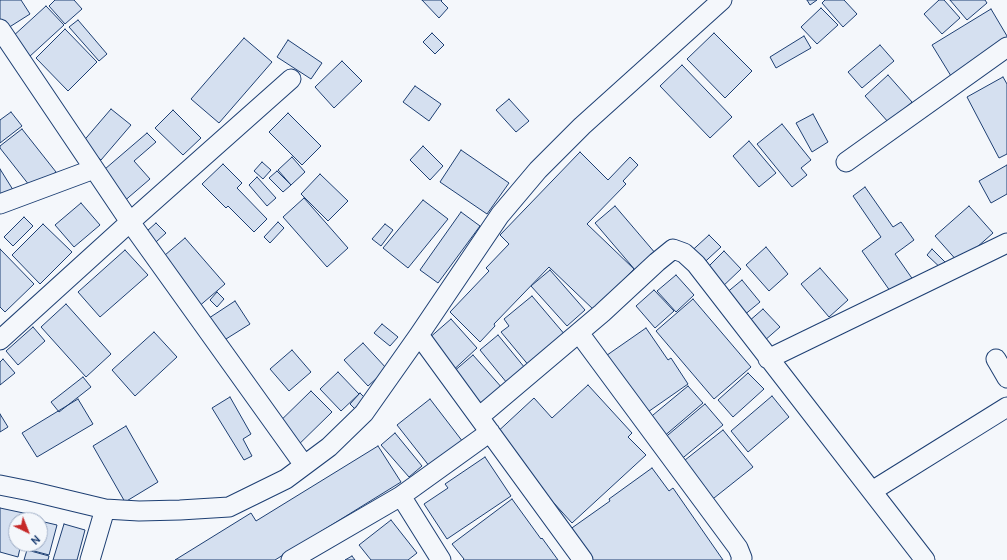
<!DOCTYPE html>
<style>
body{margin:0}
#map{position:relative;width:1007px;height:560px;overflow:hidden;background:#f4f7fb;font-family:Cabin,sans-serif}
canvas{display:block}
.north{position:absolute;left:8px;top:512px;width:40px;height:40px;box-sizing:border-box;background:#f4f7fb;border:1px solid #9eadc5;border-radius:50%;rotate:137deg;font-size:11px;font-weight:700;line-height:16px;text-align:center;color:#1d3f73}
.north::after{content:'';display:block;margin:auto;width:14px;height:18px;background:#c62828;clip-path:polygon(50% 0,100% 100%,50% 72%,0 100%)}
</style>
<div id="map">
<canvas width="1007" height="560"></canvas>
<div class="north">N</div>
</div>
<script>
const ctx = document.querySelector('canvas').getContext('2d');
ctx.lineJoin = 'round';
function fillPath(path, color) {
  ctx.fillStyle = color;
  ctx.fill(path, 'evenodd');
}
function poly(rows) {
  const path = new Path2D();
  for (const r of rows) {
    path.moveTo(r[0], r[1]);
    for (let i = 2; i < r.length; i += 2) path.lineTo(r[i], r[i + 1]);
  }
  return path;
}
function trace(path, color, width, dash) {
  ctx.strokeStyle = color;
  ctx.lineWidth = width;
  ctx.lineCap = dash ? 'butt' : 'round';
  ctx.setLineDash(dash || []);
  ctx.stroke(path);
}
const building = poly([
 [0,0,21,0,30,14,0,33,0,0],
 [55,0,74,0,82,9,65,24,49,6,55,0],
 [422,0,442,0,441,1,448,8,439,18,422,0],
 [807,0,817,0,810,5,807,0],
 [825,0,844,0,857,14,843,27,822,3,825,0],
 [939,0,944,0,960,18,942,34,924,14,939,0],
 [950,0,985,0,987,3,967,20,950,0],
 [46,6,64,25,29,57,11,38,46,6],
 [821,8,838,25,817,44,801,27,821,8],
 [991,9,1007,36,1007,42,951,76,932,45,991,9],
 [78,20,107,54,99,61,69,27,78,20],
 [65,29,97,62,68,91,36,58,65,29],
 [432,33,444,45,435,54,423,42,432,33],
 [714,33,752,71,725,98,687,59,714,33],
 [804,36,811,48,776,68,770,57,804,36],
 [244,38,272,62,219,123,191,99,244,38],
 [288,40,322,63,311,79,277,57,288,40],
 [880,45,894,61,862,88,848,72,880,45],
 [342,61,362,81,334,108,315,87,342,61],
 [682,65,732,117,710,138,660,86,682,65],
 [888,75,912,102,889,123,865,96,888,75],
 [1003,77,1007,84,1007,154,999,158,967,97,1003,77],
 [415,86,441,104,429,121,403,102,415,86],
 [509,99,529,121,516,132,496,110,509,99],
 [111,109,131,125,101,160,81,144,111,109],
 [173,110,201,138,183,155,155,128,173,110],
 [11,112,22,126,0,143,0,120,11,112],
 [288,113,321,146,302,165,269,132,288,113],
 [813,114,828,142,812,152,796,123,813,114],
 [782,124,811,160,801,168,807,175,792,187,757,144,782,124],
 [22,129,56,172,33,190,0,148,0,146,22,129],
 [147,133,156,142,134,161,150,179,122,203,98,175,147,133],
 [749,141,776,173,759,187,733,156,749,141],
 [423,146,443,166,430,180,410,160,423,146],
 [461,150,509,183,487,214,440,182,461,150],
 [580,152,608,180,630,157,638,165,623,181,626,184,587,224,634,269,595,311,549,267,494,324,495,326,480,342,450,312,489,271,486,268,509,244,500,235,580,152],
 [292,157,305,172,291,185,278,170,292,157],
 [262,162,271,170,263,179,254,171,262,162],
 [223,164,242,183,237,188,267,219,254,232,228,206,226,208,202,184,223,164],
 [1007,165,1007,194,991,203,979,181,1007,165],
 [0,169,15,193,0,202,0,169],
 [277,171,291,185,283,192,269,178,277,171],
 [320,174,348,201,328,221,301,194,320,174],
 [257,177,276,198,267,206,249,185,257,177],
 [865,187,893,227,901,222,914,240,895,254,916,284,895,298,862,251,881,237,853,196,865,187],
 [304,198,348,248,327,267,283,217,304,198],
 [423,200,448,219,408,268,383,248,423,200],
 [81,203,100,225,74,247,55,225,81,203],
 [615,206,656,254,636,271,595,223,615,206],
 [969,206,993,233,959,263,935,236,969,206],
 [461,212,480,226,438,283,420,270,461,212],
 [24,217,33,226,13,246,4,237,24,217],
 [278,222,284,228,270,243,264,237,278,222],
 [156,223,166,233,147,250,138,239,156,223],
 [43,224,72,252,40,284,12,255,43,224],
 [385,224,393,230,381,246,372,239,385,224],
 [709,235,721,247,696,270,685,257,709,235],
 [185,238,225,284,197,308,158,261,185,238],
 [766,247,788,274,769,291,746,265,766,247],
 [0,249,34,284,5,312,0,307,0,249],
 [932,249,950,267,945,272,927,255,932,249],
 [125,250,148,275,100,317,78,292,125,250],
 [724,251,741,269,720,289,703,272,724,251],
 [820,268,848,300,829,317,801,284,820,268],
 [550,270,585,310,567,326,531,286,550,270],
 [676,275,694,295,676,312,657,291,676,275],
 [742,280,760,302,743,316,725,294,742,280],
 [654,290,674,311,655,328,636,306,654,290],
 [217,292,224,299,217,307,210,300,217,292],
 [532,296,566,336,530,367,501,332,509,326,504,319,532,296],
 [693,299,751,367,714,399,656,331,693,299],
 [235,301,250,324,218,344,203,322,235,301],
 [66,304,111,354,86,377,41,327,66,304],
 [763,309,780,327,764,341,748,322,763,309],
 [451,319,477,348,447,376,420,346,451,319],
 [382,324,398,337,390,346,374,333,382,324],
 [33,327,45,341,18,365,6,351,33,327],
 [646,328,668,360,671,358,688,384,645,414,600,360,646,328],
 [154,332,177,357,135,396,112,370,154,332],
 [498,335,525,368,507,383,480,350,498,335],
 [363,343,387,369,368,386,344,360,363,343],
 [292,350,311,372,289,391,270,369,292,350],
 [473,355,503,389,477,413,446,378,473,355],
 [3,359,15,373,0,385,0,362,3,359],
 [338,372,359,394,341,411,320,389,338,372],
 [748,373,764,389,733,417,718,400,748,373],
 [83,377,91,387,59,412,51,402,83,377],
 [588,385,632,433,628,437,646,455,572,523,493,436,534,398,552,418,588,385],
 [688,386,703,403,662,438,647,420,688,386],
 [311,391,332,412,290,453,269,432,311,391],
 [360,393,366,399,356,410,350,404,360,393],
 [772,396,789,417,748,452,731,431,772,396],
 [230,397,251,434,243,439,252,456,244,460,212,408,230,397],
 [78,399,93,424,37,457,22,433,78,399],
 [430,399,463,442,430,467,397,425,430,399],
 [705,404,723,425,679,461,662,440,705,404],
 [0,414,8,427,0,432,0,414],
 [126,426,158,482,125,502,93,446,126,426],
 [723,430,753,467,709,502,680,464,723,430],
 [395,433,422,466,409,477,381,445,395,433],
 [378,446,401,482,275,560,175,560,251,513,256,521,378,446],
 [485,457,511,496,447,539,424,504,448,488,445,484,485,457],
 [652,468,669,491,673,488,723,560,591,560,569,530,610,501,609,499,652,468],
 [512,499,541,539,542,538,558,560,463,560,464,559,452,544,512,499],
 [0,508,28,514,27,520,16,520,16,544,21,544,18,557,0,552,0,508],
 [391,520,417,553,408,560,371,560,359,545,391,520],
 [40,521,57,525,49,555,23,548,25,544,40,544,40,521],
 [64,524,85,530,77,560,53,560,64,524],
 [27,550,49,556,48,560,24,560,27,550],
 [352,556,355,560,345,560,352,556]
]);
fillPath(building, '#d5e0f0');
trace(building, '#1d3f73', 1);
const minor = poly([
 [0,29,130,222,304,465],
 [846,162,1007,47],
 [0,204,94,169],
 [579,333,738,548,742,558,741,560],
 [419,335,583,560],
 [0,340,130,222,291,79],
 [768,359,1007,243],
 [996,359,1007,378],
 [479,417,602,313,657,262,673,249,684,253,696,264,925,560],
 [0,485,30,491,105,509,139,511,180,510,229,507,286,479,329,447,364,413,419,335,500,215,538,170,582,126,722,0],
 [872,491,1007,407],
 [401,496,441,560],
 [90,560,105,509],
 [291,560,401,496,490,432]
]);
trace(minor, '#1d3f73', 21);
trace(minor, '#f4f7fb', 19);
</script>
